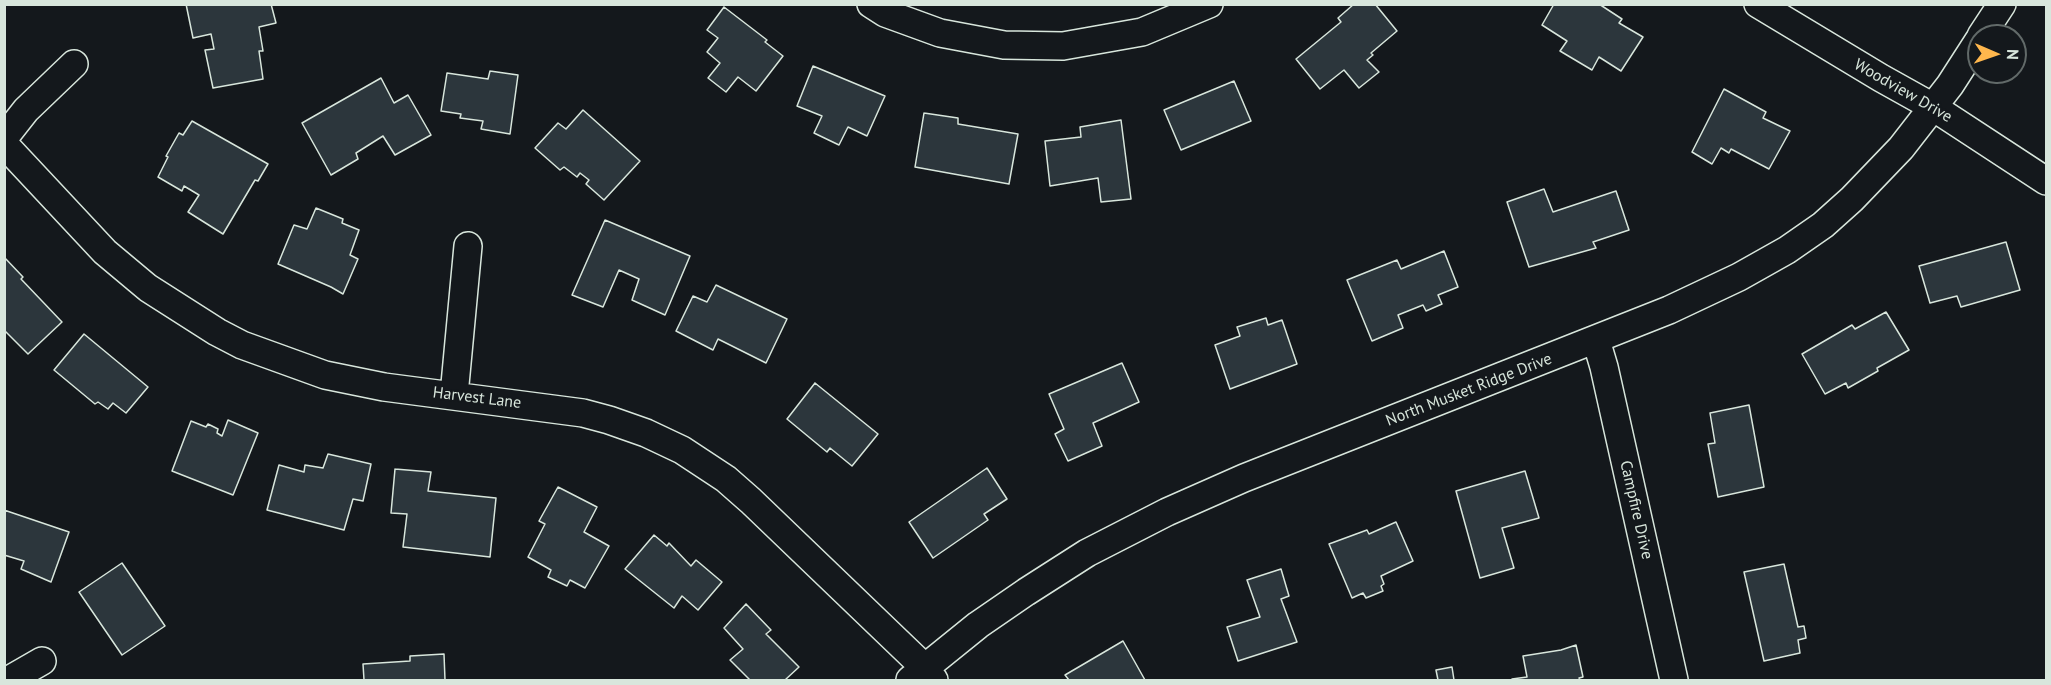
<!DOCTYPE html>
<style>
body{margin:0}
#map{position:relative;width:2051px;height:685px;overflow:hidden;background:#14181c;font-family:"PT Sans",sans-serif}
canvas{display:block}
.frame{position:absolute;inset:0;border:6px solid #d8e6dc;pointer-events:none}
.north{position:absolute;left:1967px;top:24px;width:60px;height:60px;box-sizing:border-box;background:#14181c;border:2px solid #626a69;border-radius:50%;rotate:92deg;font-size:16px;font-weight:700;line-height:24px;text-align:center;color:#d8e6dc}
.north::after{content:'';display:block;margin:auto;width:21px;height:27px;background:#ffb74d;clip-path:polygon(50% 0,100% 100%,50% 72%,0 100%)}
</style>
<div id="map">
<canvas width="2051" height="685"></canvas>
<div class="frame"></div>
<div class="north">N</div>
</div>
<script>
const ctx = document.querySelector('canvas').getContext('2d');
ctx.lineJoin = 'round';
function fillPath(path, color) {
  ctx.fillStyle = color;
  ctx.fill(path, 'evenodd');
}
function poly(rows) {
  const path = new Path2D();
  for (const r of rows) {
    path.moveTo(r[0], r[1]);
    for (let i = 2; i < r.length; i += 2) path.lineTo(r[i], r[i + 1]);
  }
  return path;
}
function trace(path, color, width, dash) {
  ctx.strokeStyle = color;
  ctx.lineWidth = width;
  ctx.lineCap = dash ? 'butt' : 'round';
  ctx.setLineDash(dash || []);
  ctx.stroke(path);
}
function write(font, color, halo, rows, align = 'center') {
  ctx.font = font + ' "PT Sans",sans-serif';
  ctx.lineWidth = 4.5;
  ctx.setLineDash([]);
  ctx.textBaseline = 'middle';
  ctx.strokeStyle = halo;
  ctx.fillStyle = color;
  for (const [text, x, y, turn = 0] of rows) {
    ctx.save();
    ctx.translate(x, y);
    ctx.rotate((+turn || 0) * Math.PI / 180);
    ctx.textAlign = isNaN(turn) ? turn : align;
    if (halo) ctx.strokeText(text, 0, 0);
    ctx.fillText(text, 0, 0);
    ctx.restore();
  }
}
const building = poly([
 [186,4,271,4,276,23,259,27,263,51,259,51,263,79,213,88,205,50,214,49,211,34,193,38,186,4],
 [1354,4,1375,4,1397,31,1371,53,1373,55,1367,60,1379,72,1359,88,1344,70,1320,89,1296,59,1341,22,1338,18,1354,4],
 [1554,4,1599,4,1622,19,1619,23,1643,37,1621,71,1599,57,1592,70,1560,51,1567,41,1542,25,1554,4],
 [724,7,767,40,765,42,783,56,756,91,738,77,726,92,708,78,720,63,707,52,718,38,707,30,724,7],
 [813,66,885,96,867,136,848,127,839,145,814,133,822,116,797,106,813,66],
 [490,71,518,75,510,134,481,129,483,121,460,118,461,114,441,111,447,73,488,79,490,71],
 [381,78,394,103,408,95,431,135,395,155,383,136,356,153,358,159,331,175,302,123,381,78],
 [1234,81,1251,121,1181,150,1164,110,1234,81],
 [1724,89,1766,112,1763,118,1790,131,1769,169,1731,149,1729,153,1721,148,1712,164,1692,152,1724,89],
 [583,110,640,161,604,200,586,184,589,180,580,173,577,177,564,167,560,170,535,148,558,123,566,129,583,110],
 [924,113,958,118,958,124,1018,134,1009,184,915,167,924,113],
 [1121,120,1131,199,1101,202,1098,178,1050,186,1045,141,1081,137,1080,127,1121,120],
 [192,121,268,164,258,181,255,180,223,234,188,212,199,195,184,186,182,191,158,177,168,157,166,156,179,133,183,135,192,121],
 [1544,189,1553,212,1616,191,1629,230,1593,242,1596,248,1529,267,1507,202,1544,189],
 [316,208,343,219,342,223,359,230,350,255,358,259,343,294,331,287,278,264,294,225,307,229,316,208],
 [605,220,690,256,665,315,632,300,639,279,619,270,603,307,572,295,605,220],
 [2006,242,2020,290,1961,307,1957,296,1930,303,1919,266,2006,242],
 [1444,251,1458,287,1438,295,1442,304,1426,311,1423,305,1398,315,1403,328,1372,341,1347,280,1397,260,1401,269,1444,251],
 [4,257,23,277,21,279,62,322,28,354,4,330,4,257],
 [716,285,787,319,766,363,718,339,713,350,676,331,693,296,707,302,716,285],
 [1886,312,1909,350,1877,368,1878,371,1848,388,1846,383,1825,394,1802,354,1852,325,1855,329,1886,312],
 [1266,318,1268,325,1282,320,1297,364,1230,389,1215,345,1240,336,1237,327,1266,318],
 [84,334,148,387,126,413,113,403,108,409,98,402,95,404,54,370,84,334],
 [1122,363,1139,402,1093,423,1102,446,1068,461,1055,434,1064,429,1049,394,1122,363],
 [815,383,878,434,852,466,830,448,827,452,787,419,815,383],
 [1749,405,1764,487,1718,497,1708,444,1715,443,1710,413,1749,405],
 [228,420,258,433,233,495,172,471,191,421,206,427,208,424,218,429,217,433,222,436,228,420],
 [328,454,371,464,363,501,353,499,344,530,267,510,279,465,304,472,305,465,323,468,328,454],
 [987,468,1007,499,984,514,988,520,933,558,909,522,987,468],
 [395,469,431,472,428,491,496,498,490,557,403,547,407,514,391,513,395,469],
 [1525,471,1539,518,1502,528,1514,568,1480,578,1456,491,1525,471],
 [558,487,597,507,584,532,609,546,585,588,570,580,567,586,548,577,551,570,528,557,545,524,539,521,558,487],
 [4,510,69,532,51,582,21,569,24,561,4,555,4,510],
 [1396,522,1413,561,1381,576,1384,584,1381,586,1383,591,1366,598,1363,593,1352,598,1329,544,1367,530,1369,534,1396,522],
 [654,535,667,546,669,543,691,566,696,560,722,582,698,610,682,596,674,608,625,569,654,535],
 [122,563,165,626,122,655,79,592,122,563],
 [1784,564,1798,627,1804,626,1806,638,1798,640,1800,653,1764,661,1744,572,1784,564],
 [1281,569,1289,596,1281,599,1297,642,1238,661,1227,627,1260,617,1247,580,1281,569],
 [746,604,771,630,766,634,799,667,785,680,750,680,730,660,743,649,724,628,746,604],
 [1123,641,1145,680,1069,680,1065,675,1123,641],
 [1576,645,1583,677,1579,678,1580,680,1512,680,1512,679,1527,677,1523,656,1561,650,1576,645],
 [444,654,445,680,364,680,363,664,410,661,410,656,444,654],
 [1452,667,1454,680,1438,680,1436,670,1452,667]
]);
fillPath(building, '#2c363c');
trace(building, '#d8e6dc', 1.5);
const minor = poly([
 [871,4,885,13,940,33,1004,45,1063,46,1142,32,1209,4],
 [1758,4,1881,78,1933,107,2046,181],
 [1981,36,2002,4],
 [4,138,26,110,74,64],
 [4,144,105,252,148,288,217,332,242,345,325,375,384,387,583,413,609,420,646,433,682,450,726,479,751,501,925,668,934,680],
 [1596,340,1604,367,1674,680],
 [454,395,468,246],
 [9,680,42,661],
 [910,680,978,625,1026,592,1087,553,1167,512,1244,478,1669,310,1739,277,1787,250,1823,225,1852,199,1901,148,1950,85,1979,40]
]);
trace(minor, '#d8e6dc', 30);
trace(minor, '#14181c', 27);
write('16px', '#d8e6dc', '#14181c', [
 ["Woodview Drive",1903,91,30],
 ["North Musket Ridge Drive",1469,390,-21],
 ["Harvest Lane",477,398,7],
 ["Campfire Drive",1636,510,77]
]);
</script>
